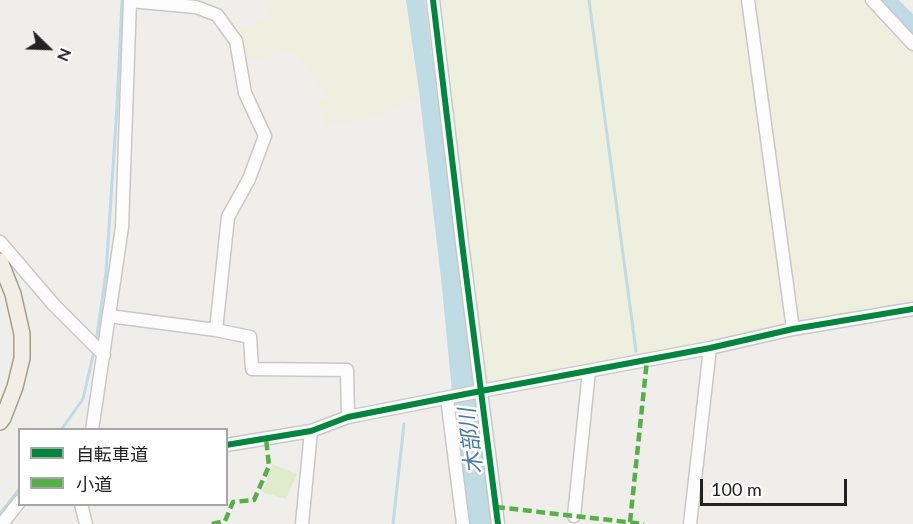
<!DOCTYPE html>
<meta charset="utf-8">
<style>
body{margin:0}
#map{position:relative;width:913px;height:524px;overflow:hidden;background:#f0eeeb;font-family:Lato,"Noto Sans JP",sans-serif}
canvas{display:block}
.legend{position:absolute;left:18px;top:428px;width:210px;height:78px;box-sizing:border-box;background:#fff;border:2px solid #a7a7a7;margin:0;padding:8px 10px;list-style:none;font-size:18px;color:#222}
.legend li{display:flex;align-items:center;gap:12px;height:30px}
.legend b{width:30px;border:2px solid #a7a7a7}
.north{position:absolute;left:18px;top:18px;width:60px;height:60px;-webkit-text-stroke:4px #fff;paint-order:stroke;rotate:113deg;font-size:16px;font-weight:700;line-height:24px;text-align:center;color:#222}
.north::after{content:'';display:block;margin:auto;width:21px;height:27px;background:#222;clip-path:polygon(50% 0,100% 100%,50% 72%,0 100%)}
.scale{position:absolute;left:700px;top:479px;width:147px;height:27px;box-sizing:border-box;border:3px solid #222;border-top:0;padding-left:8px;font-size:18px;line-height:21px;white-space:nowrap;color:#222;-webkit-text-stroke:4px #fff;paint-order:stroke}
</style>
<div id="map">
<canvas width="913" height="524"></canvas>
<ul class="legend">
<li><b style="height:8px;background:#00873e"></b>自転車道</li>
<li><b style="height:8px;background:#55b145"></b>小道</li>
</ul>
<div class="north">N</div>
<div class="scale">100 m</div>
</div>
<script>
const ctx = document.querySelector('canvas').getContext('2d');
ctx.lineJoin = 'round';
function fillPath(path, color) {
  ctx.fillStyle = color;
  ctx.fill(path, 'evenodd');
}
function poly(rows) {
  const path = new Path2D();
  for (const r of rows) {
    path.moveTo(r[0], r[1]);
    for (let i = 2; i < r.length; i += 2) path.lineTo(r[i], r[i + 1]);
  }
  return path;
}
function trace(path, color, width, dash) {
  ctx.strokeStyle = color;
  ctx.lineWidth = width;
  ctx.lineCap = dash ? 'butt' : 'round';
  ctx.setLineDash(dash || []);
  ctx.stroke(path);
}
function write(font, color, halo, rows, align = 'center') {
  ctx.font = font + ' Lato,"Noto Sans JP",sans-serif';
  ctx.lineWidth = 5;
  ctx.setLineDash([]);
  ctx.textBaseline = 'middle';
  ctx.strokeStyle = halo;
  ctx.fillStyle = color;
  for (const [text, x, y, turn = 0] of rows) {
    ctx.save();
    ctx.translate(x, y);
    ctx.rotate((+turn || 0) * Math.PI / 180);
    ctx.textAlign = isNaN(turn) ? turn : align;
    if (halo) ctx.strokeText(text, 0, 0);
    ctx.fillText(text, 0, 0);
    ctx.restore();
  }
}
fillPath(poly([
 [261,0,406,0,420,95,369,120,357,119,352,124,335,121,325,126,319,101,327,100,296,52,245,61,236,34,270,14],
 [433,0,865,0,913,52,913,309,481,391]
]), '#efefdf');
fillPath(poly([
 [272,464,297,474,286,499,262,492]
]), '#ddeccb');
fillPath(poly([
 [406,0,425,0,491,524,470,524,452,391,441,278,419,91]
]), '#bfdbe3');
trace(poly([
 [589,0,636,351],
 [96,342,106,273,117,107,122,0],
 [61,430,83,399,94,351],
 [0,514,20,488],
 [393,524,404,424]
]), '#bfdbe3', 3);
trace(poly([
 [886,0,913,27]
]), '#bfdbe3', 18);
const minor = poly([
 [433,0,463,251,498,524],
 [748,0,793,329],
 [872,0,913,44],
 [130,1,196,7,217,15,236,41,245,93,265,136,249,179,228,217,216,330],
 [0,242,54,305,104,355],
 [109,316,216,330,250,337,252,369,347,370,348,417],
 [447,398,463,524],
 [92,430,122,227,130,0],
 [226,445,311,431,348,417,481,391,710,348,793,329,913,309],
 [81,504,86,524],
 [574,516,589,371],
 [2,524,20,501],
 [302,524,311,431],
 [690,524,710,348]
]);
const major = poly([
 [0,261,13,294,22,334,22,358,15,387,3,418,0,422]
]);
trace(minor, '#c9c8c7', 15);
trace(major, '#a79c86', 18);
trace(minor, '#fdfcfc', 12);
trace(major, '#f3ede7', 15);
trace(poly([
 [496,507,644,524],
 [630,522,647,360],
 [212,524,225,521,233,502,254,500,269,466,266,438]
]), '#55b145', 4.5, [9, 4.5]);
trace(poly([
 [433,0,463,251,498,524],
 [226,445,311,431,348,417,481,391,710,348,793,329,913,309]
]), '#00873e', 6);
write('italic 22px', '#4a7aab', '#fff', [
 ["木部川",471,441,-97]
]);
</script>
